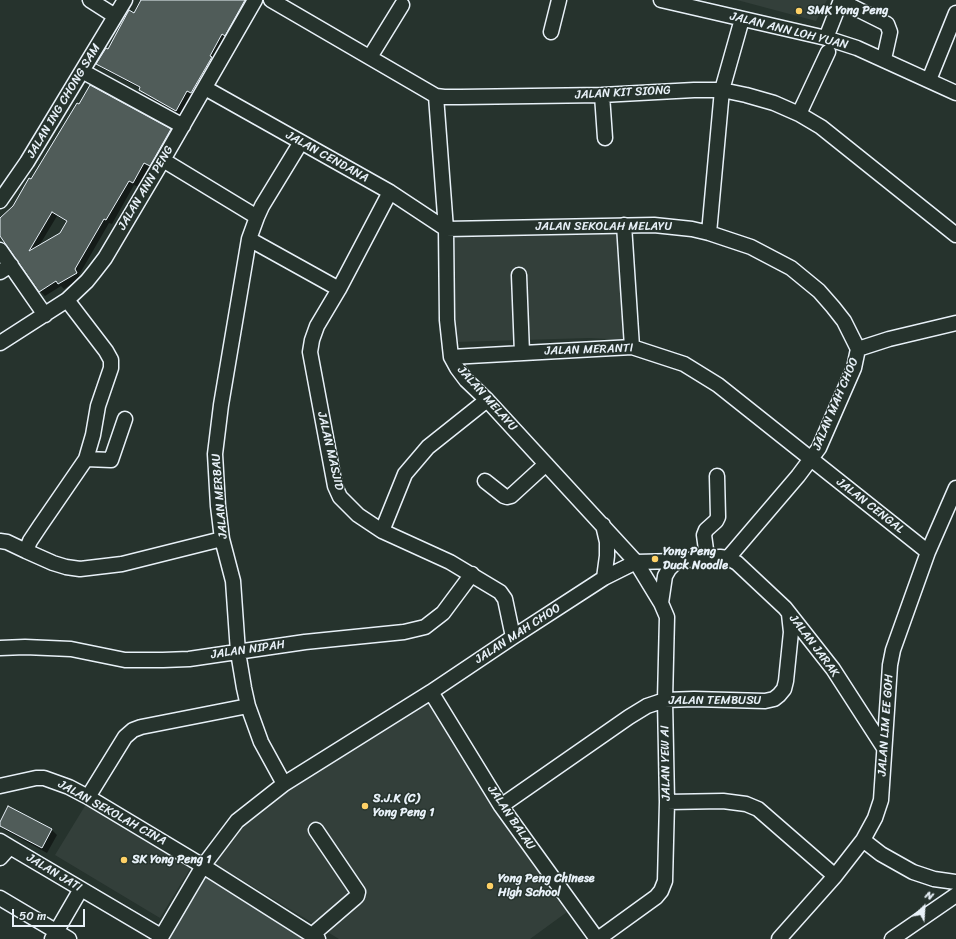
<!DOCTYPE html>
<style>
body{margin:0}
#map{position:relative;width:956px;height:939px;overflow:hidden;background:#26332d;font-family:Sriracha,sans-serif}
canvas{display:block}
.north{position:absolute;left:904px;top:887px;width:40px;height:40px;-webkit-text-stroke:3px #26332d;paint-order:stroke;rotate:25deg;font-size:11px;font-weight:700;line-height:16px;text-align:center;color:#e8f1f8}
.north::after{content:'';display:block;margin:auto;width:14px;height:18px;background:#e8f1f8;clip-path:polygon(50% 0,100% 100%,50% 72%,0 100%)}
.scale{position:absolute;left:12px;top:909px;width:73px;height:18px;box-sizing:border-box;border:2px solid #e8f1f8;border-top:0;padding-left:5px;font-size:12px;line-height:14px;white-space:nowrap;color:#e8f1f8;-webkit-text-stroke:3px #26332d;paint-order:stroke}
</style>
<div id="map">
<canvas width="956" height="939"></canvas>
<div class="north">N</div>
<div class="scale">50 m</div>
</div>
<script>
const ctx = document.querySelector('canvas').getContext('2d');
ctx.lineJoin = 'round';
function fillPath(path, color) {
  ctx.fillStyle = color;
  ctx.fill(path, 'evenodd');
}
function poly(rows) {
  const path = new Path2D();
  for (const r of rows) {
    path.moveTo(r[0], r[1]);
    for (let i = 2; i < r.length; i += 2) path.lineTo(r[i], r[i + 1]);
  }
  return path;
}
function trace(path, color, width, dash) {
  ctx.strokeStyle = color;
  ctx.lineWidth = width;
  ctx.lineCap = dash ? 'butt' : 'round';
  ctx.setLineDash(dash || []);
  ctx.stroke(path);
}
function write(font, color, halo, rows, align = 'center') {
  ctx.font = font + ' Sriracha,sans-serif';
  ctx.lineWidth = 3;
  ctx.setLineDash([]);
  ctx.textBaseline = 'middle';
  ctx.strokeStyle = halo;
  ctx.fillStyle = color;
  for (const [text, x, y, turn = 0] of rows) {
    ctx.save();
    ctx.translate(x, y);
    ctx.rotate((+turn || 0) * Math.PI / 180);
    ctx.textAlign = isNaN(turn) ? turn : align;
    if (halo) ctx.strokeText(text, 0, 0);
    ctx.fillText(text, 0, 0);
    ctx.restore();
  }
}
fillPath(poly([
 [737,0,827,0,816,21],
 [619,220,626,340,589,338,456,342,450,321,447,224],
 [428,696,567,912,530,939,339,939,209,860,240,820],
 [88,801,193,864,160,918,55,855]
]), '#333f3a');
fillPath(poly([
 [202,867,306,939,159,939]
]), '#3e4b47');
fillPath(poly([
 [143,0,247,0,250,4,196,97,192,95,181,115,145,95,140,90,141,89,102,68,98,63,135,14],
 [170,130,175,135,155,170,149,167,138,187,134,185,112,224,109,223,79,275,81,278,64,289,61,286,45,296,40,291,0,234,0,220,14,207,31,181],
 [57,216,67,222,60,233,39,246],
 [9,807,52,830,57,835,47,853,5,830,0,826]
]), '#0007');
const building = poly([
 [141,0,245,0,225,36,222,34,210,56,212,57,191,93,187,91,176,111,139,90,140,87,96,64,106,48,108,49,129,10,134,13,141,0],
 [90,85,171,129,150,166,144,163,133,183,129,181,106,220,104,219,75,269,77,273,58,284,56,281,39,292,0,236,0,218,13,206,29,178,31,179,77,103,79,104,90,85],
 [52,212,67,221,60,233,29,251,52,212],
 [8,806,52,829,42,848,0,826,0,822,8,806]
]);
fillPath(building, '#505c59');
trace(building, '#e8f1f8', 1);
const minor = poly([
 [90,0,115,16],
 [271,0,436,96,444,97,461,97,602,95,694,90,722,90,746,95,774,103,799,114,821,127,956,235],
 [661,0,826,38,857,48,956,93],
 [841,1,887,24,890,32,884,59],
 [551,32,559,0],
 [826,38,841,0],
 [370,57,402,5],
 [82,71,183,126],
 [929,80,956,13],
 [205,88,390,192,446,229,654,225,692,229,709,233,751,247,791,268,819,291,833,307,844,321,858,349],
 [602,95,605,138],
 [436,96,446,229,447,320,451,357,457,368,466,380,487,400,636,562,661,603,667,617,665,700,667,802,665,881,661,891,656,897,598,939],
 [799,114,828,52],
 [163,160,257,217],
 [390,192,339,289,317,326,312,340,310,352,335,486,340,497,358,515,382,531,450,562,500,592,505,599,513,637],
 [0,201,27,162,125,0],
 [624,225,632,347],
 [709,233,722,90,742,19],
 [249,239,339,289],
 [0,250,45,315],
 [0,272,11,265],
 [519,275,522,353],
 [0,343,67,300,87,281,95,271,105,258,163,160,255,0],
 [858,349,889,339,956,323],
 [451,357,632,347,684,364,718,385,928,552],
 [86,459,111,460,125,419],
 [485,481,504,496,507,497,511,496,546,464],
 [603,525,607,542,607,556,604,578],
 [382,531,405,474,428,447,487,400],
 [0,541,7,542,26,551,53,563,66,567,80,569,122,564,222,539],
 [26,551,30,541,40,526,86,459,93,435,98,406,111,368,111,360,106,351,67,300],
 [707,557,704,535,706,530,716,521,718,517,717,476],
 [728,558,798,476,819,448,854,368,858,349],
 [661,603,665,576,669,569,677,561],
 [0,648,25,647,71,649,125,660,163,660,189,659,305,642,404,632,425,627,443,613,472,574],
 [431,692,501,806,597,939],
 [284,784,261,742,248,706,244,688,238,652,233,581,222,539,218,506,215,454,221,405,249,239,257,217,262,206,301,142],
 [0,786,36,778,44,778,69,787,88,797,203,866,318,939],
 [88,797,125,737,133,730,141,727,248,706],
 [667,802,723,801,746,804,758,809,835,876],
 [501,806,629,717,647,706,665,700,694,699,765,701,774,699,779,695,784,689,786,681,791,632,789,614],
 [863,840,881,854,913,872,934,879,956,882],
 [0,841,10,847,0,858],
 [10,847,161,936],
 [0,898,69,939],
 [312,935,355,898,357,896,358,892,316,830],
 [52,939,81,889],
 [160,939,203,866,237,821,284,784,431,692,513,637,604,578,636,562,677,561,720,557,728,558,737,563,785,608,833,669,884,748],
 [779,939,835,876,863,840,875,818,881,800,890,665,893,650,928,552,956,488],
 [892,939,956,895]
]);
trace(minor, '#e8f1f8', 17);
trace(minor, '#26332d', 14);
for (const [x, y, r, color] of [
 [799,11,4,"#ffd166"],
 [655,559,4,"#ffd166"],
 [365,806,4,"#ffd166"],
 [124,860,4,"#ffd166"],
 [490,886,4,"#ffd166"]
]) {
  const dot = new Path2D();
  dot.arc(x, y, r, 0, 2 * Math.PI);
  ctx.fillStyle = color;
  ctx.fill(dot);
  trace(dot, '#26332d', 1.5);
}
write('bold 12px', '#e8f1f8', '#26332d', [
 ["SMK Yong Peng",807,11],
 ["Yong Peng",663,552],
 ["Duck Noodle",663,566],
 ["S.J.K (C)",373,799],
 ["Yong Peng 1",373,813],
 ["SK Yong Peng 1",132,860],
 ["Yong Peng Chinese",498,879],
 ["High School",498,893]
], 'left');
write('12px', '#e8f1f8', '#26332d', [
 ["JALAN ANN LOH YUAN",789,31,14],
 ["JALAN KIT SIONG",623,93,-3],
 ["JALAN ING CHONG SAM",64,101,-59],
 ["JALAN CENDANA",327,157,29],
 ["JALAN ANN PENG",146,188,-59],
 ["JALAN SEKOLAH MELAYU",604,227],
 ["JALAN MERANTI",589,350,-2],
 ["JALAN MELAYU",487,399,48],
 ["JALAN MAH CHOO",836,404,-67],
 ["JALAN MASJID",330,451,77],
 ["JALAN MERBAU",220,496,-95],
 ["JALAN CENGAL",870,506,38],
 ["JALAN MAH CHOO",518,634,-33],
 ["JALAN JARAK",814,646,53],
 ["JALAN NIPAH",248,650,-8],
 ["JALAN TEMBUSU",715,701],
 ["JALAN LIM EE GOH",886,725,-86],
 ["JALAN YEW AI",666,763,-91],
 ["JALAN SEKOLAH CINA",112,813,29],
 ["JALAN BALAU",511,818,56],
 ["JALAN JATI",54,873,31]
]);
</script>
